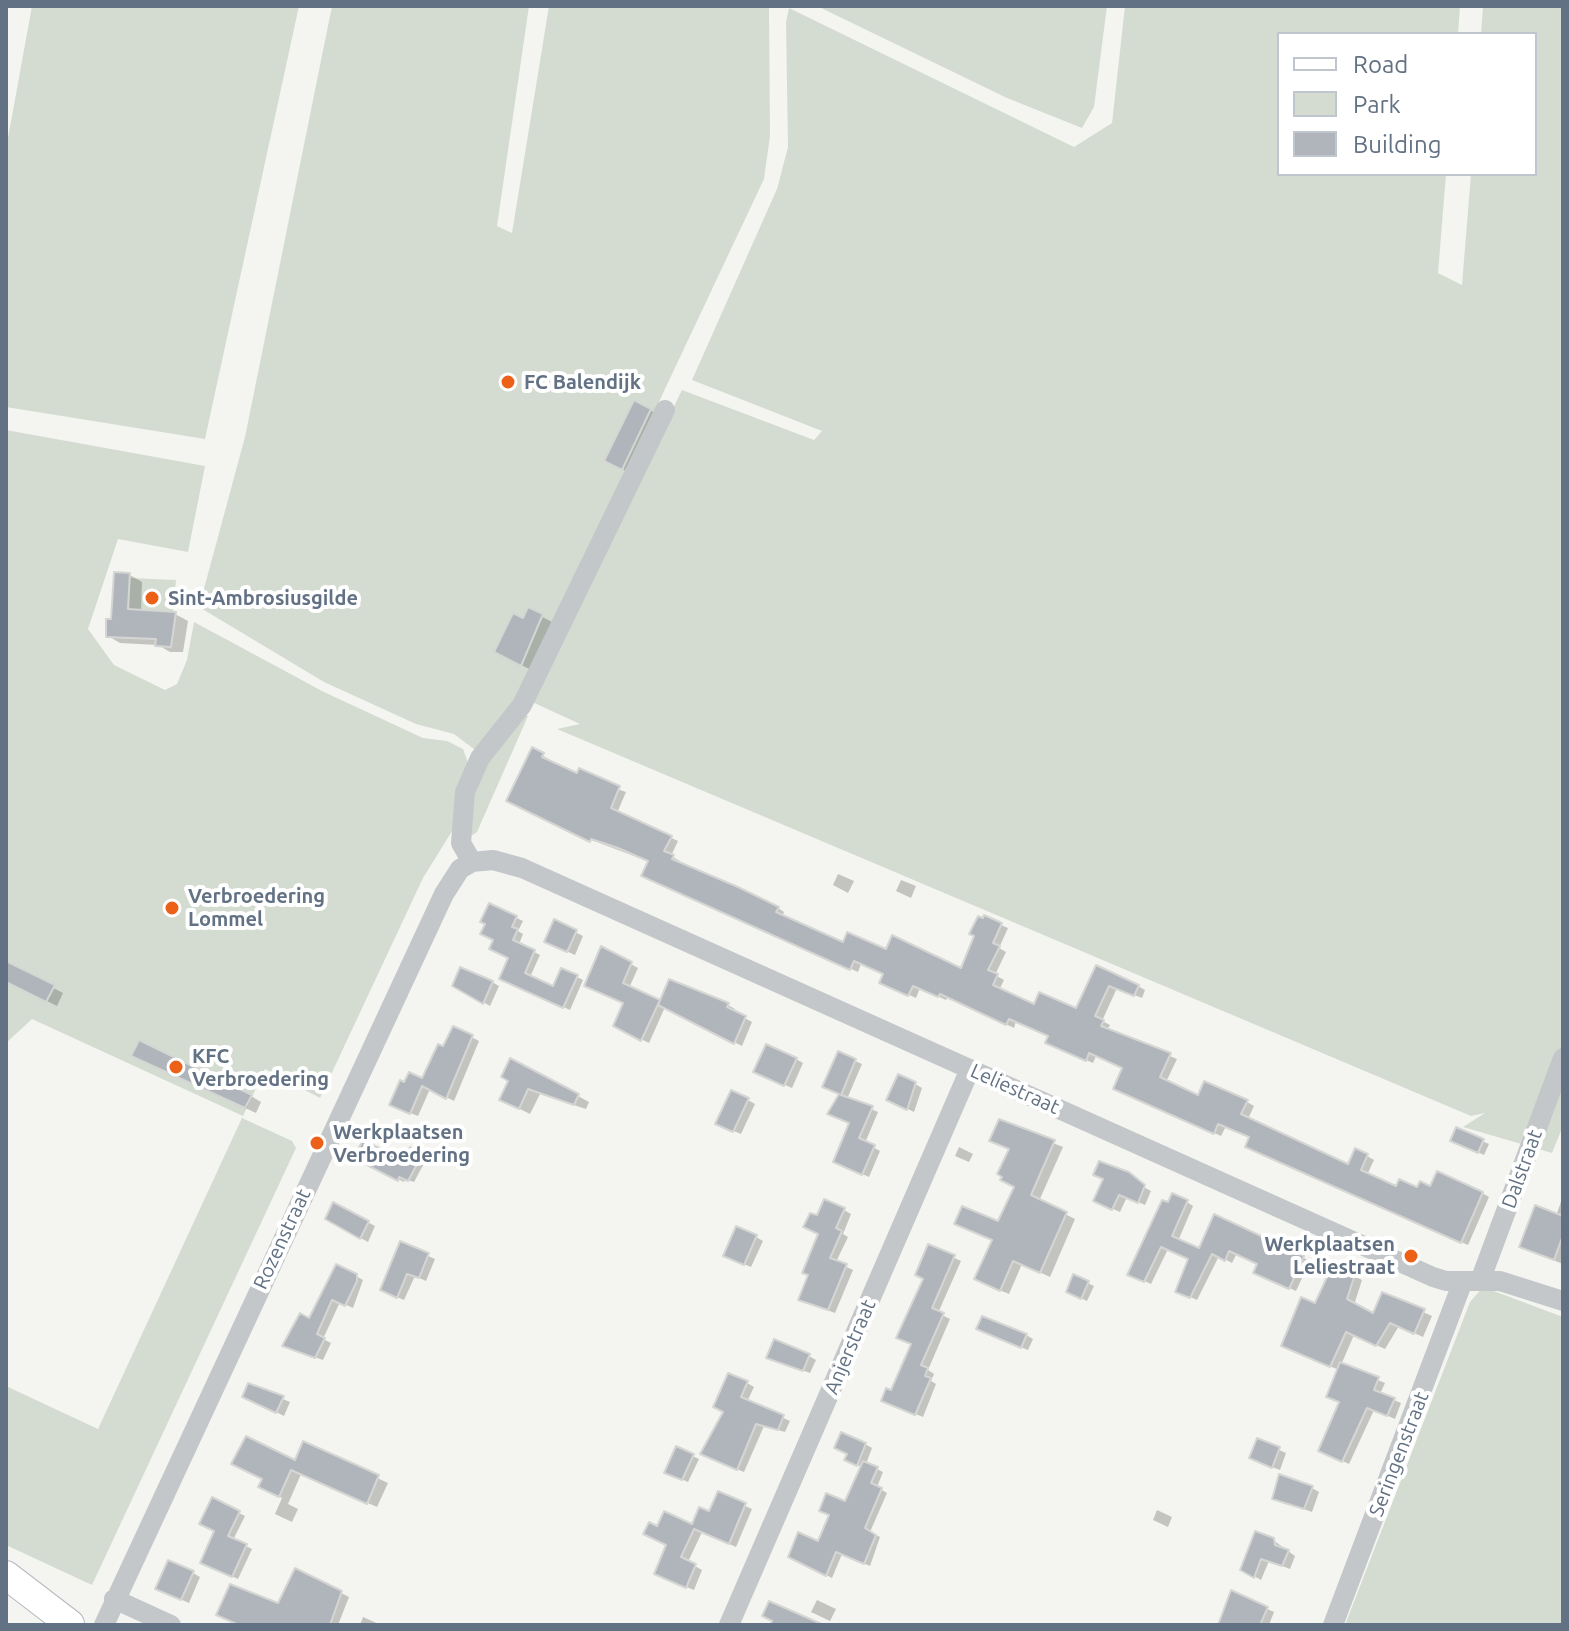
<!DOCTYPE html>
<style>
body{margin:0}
#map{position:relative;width:1569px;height:1631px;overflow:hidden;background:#f4f5f0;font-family:Ubuntu,sans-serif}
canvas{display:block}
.frame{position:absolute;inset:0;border:8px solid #627183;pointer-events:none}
.legend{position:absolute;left:1277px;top:32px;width:260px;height:144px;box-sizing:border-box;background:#fff;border:2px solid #c0c6cd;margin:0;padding:10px 14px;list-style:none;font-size:24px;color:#627183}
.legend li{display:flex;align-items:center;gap:16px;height:40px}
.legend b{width:40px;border:2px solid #c0c6cd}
</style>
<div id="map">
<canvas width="1569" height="1631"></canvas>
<div class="frame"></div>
<ul class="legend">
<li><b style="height:10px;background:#fff"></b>Road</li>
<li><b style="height:22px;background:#d4dcd1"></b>Park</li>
<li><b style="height:22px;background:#afb5bb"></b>Building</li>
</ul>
</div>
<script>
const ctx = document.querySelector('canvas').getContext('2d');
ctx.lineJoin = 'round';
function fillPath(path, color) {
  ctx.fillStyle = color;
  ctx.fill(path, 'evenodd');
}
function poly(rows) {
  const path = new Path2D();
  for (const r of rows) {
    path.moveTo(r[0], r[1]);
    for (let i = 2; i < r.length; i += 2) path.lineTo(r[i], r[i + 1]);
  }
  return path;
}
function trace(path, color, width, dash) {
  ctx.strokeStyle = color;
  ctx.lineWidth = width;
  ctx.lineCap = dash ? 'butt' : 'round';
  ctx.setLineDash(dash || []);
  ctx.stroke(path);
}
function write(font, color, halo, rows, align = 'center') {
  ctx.font = font + ' Ubuntu,sans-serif';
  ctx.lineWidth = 8;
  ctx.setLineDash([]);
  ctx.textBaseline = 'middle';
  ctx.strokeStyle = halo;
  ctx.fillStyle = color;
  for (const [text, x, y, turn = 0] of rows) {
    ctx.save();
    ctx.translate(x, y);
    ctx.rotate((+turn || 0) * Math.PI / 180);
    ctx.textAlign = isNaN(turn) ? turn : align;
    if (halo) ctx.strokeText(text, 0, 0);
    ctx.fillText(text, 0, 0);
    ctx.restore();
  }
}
fillPath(poly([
 [32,6,299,6,205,439,6,407,6,149],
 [332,6,529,6,497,226,512,233,549,6,769,6,770,136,764,179,516,705,479,753,454,734,416,724,324,682,199,607,245,437],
 [817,6,1107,6,1094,107,1082,128,1007,98],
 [1125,6,1460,6,1458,34,1279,34,1279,174,1446,174,1438,273,1462,285,1471,174,1535,174,1535,34,1481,34,1483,6,1563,6,1563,1126,1552,1153,1463,1127,1485,1113,1471,1116,557,729,580,724,530,701,682,390,814,440,822,431,692,380,777,189,788,147,786,22,789,8,1074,147,1112,123],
 [6,430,205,466,188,552,118,539,88,629,114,665,165,690,177,684,187,660,194,622,324,692,423,738,447,741,463,749,470,768,454,828,423,878,320,1098,265,1069,243,1116,32,1019,6,1043],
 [130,578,176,580,173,612,128,610],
 [521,714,528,716,477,832,471,836,469,795,488,758],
 [242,1118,292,1141,296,1148,92,1585,6,1545,6,1386,98,1429],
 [1483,1287,1563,1317,1563,1625,1345,1625,1470,1302]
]), '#d4dcd1');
fillPath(poly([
 [650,410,661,417,633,475,607,460],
 [130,575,142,582,141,612,175,614,188,621,183,652,170,652,158,645,120,643,108,636],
 [529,610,554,623,533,671,508,658],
 [533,750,578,776,626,792,617,813,678,841,671,856,680,861,678,864,778,908,784,912,782,917,844,945,962,971,1001,925,1008,928,999,948,1006,952,995,975,1004,980,999,990,1036,1006,1077,1011,1097,968,1138,986,1145,990,1142,998,1117,988,1102,1021,1110,1025,1107,1030,1177,1059,1166,1082,1199,1097,1247,1102,1254,1106,1248,1119,1349,1166,1367,1156,1374,1160,1367,1175,1397,1189,1482,1193,1489,1197,1468,1245,1254,1151,1251,1137,1226,1126,1221,1136,1122,1092,1124,1068,1096,1056,1093,1063,1054,1046,1050,1036,1016,1021,1014,1028,948,996,946,1000,920,988,916,998,889,986,885,974,861,964,858,972,651,879,650,862,570,832],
 [838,874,854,881,848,893,833,885],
 [901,880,916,886,911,898,896,891],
 [490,905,523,921,518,931,523,934,519,944,540,955,530,977,554,988,577,977,583,980,570,1010,508,982,510,958,487,923],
 [555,922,583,936,575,955,553,945],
 [602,948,638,968,629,988,661,1003,728,1005,735,1009,733,1012,752,1022,742,1046,665,1007,649,1043,615,1026,625,1003],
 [6,963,63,993,57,1006,6,981],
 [492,982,499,986,490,1006,454,985],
 [454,1028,479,1041,454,1101,430,1089,418,1116,398,1108,405,1084,423,1080],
 [839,1054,862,1064,847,1099,878,1112,865,1143,880,1151,869,1177,842,1165,851,1123,836,1117,841,1094],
 [796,1059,803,1063,792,1088,763,1075],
 [144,1061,251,1096,261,1102,256,1113],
 [510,1080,578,1096,589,1102,586,1109,540,1094,530,1114,512,1105],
 [915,1084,922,1088,914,1112,896,1103],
 [748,1100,755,1104,741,1134,724,1127],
 [1000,1122,1063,1147,1039,1201,1075,1219,1050,1277,1022,1264,1009,1294,985,1284,999,1223,1016,1187,1011,1149],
 [1457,1130,1489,1144,1484,1155,1458,1143],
 [959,1147,973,1154,969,1162,955,1156],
 [411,1149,427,1158,414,1182,405,1179,404,1182,366,1163,404,1163],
 [1100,1164,1151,1191,1145,1205,1127,1197,1120,1212,1102,1204,1105,1179],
 [1563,1196,1563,1264,1528,1250,1556,1216],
 [1187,1202,1193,1206,1178,1241,1200,1251,1215,1217,1310,1261,1296,1291,1262,1276,1259,1264,1237,1253,1232,1263,1219,1256,1197,1300,1184,1294,1191,1259,1168,1249,1151,1284,1136,1277],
 [334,1205,375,1226,368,1242,336,1225],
 [844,1210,851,1214,843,1234,848,1237,836,1262,853,1270,835,1313,800,1300,811,1275,820,1234,818,1218],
 [756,1237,763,1241,751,1267,732,1259],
 [401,1244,435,1259,426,1281,415,1276,404,1300,390,1294],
 [929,1246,961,1261,938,1313,950,1319,928,1370,934,1374,931,1381,936,1384,923,1417,891,1404,913,1344],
 [356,1276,363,1280,353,1308,340,1302,323,1339,331,1343,323,1360,291,1349,310,1320],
 [1354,1276,1362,1280,1354,1305,1374,1315,1383,1294,1432,1316,1423,1337,1399,1326,1385,1349,1354,1335,1341,1365,1385,1383,1380,1394,1401,1403,1395,1419,1374,1410,1349,1464,1327,1454,1342,1403,1339,1370,1291,1350,1316,1306],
 [1074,1277,1094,1286,1087,1301,1074,1295],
 [986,1333,1026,1335,1033,1339,1028,1350],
 [809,1356,816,1360,810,1373,776,1361],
 [747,1383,754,1387,747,1402,790,1421,785,1432,764,1426,744,1472,709,1458],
 [250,1386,290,1402,284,1416,252,1400],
 [1258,1441,1286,1453,1280,1470,1258,1462],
 [304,1444,388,1483,377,1507,301,1474,288,1504,298,1509,292,1522,275,1514,282,1498,270,1492,296,1463],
 [865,1444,872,1448,866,1464,883,1472,877,1487,887,1493,870,1532,880,1537,870,1566,842,1554,832,1578,790,1556,819,1543,846,1504,863,1468,854,1463],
 [677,1449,699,1459,688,1482,672,1475],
 [1312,1488,1319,1492,1312,1512,1274,1498],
 [719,1494,752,1509,736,1547,702,1532,688,1562,702,1570,694,1590,663,1577,669,1545,658,1528,693,1527,711,1514],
 [213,1500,245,1516,233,1540,252,1549,238,1579,208,1565,216,1531],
 [1157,1510,1172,1517,1168,1527,1153,1520],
 [1273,1540,1295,1556,1290,1569,1269,1561,1261,1580,1242,1569],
 [296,1570,349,1597,338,1625,240,1625,279,1605],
 [193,1573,200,1577,189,1603,164,1592],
 [1232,1593,1274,1612,1269,1625,1224,1625],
 [817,1600,836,1609,830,1621,811,1612],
 [363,1617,381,1625,360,1625]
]), '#0003');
const building = poly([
 [634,400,651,409,622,470,604,461,634,400],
 [114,572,130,573,128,609,176,612,171,647,155,646,156,639,106,637,106,619,111,619,114,572],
 [528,607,543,614,521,666,494,652,513,613,523,618,528,607],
 [532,747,544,753,542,757,577,773,579,768,620,786,611,808,672,836,664,851,674,855,672,859,738,887,779,907,776,912,843,942,847,932,886,949,892,935,961,968,974,936,969,934,978,916,983,918,984,915,1002,923,993,943,1000,946,988,970,998,974,993,985,1034,1004,1039,992,1076,1008,1096,965,1139,985,1134,996,1109,986,1095,1016,1104,1020,1101,1026,1171,1053,1160,1077,1198,1095,1204,1081,1248,1100,1241,1114,1348,1164,1355,1148,1368,1154,1361,1170,1396,1186,1399,1179,1417,1187,1420,1181,1430,1186,1437,1171,1483,1192,1461,1243,1245,1147,1249,1137,1218,1124,1214,1134,1113,1089,1122,1068,1089,1053,1086,1061,1045,1043,1048,1036,1009,1019,1006,1025,940,994,938,997,913,986,908,996,879,983,883,974,854,961,850,970,641,876,648,861,618,848,591,839,590,842,506,801,532,747],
 [489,903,517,916,512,927,518,929,513,940,535,950,525,973,553,986,561,968,578,975,563,1008,499,979,508,958,489,949,493,940,480,934,485,924,480,922,489,903],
 [554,919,577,930,567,952,544,942,554,919],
 [601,946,632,962,623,983,660,1000,641,1041,613,1026,623,1003,584,986,601,946],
 [6,961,55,985,46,1002,6,982,6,961],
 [460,967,493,981,483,1004,452,986,460,967],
 [669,979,729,1003,727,1007,746,1016,734,1044,658,1005,669,979],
 [453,1026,473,1035,446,1099,422,1086,410,1114,389,1105,400,1080,404,1082,409,1072,422,1078,438,1044,443,1046,453,1026],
 [139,1040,252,1095,245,1108,131,1056,139,1040],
 [766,1044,797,1058,784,1086,753,1072,766,1044],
 [838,1051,856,1059,841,1095,873,1106,859,1138,875,1145,862,1175,833,1162,849,1123,827,1114,839,1094,822,1087,838,1051],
 [510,1058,579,1094,574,1105,528,1089,519,1109,499,1100,508,1081,501,1077,510,1058],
 [898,1074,916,1082,907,1110,886,1100,898,1074],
 [731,1090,749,1098,733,1132,715,1124,731,1090],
 [999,1119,1055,1140,1031,1195,1067,1212,1040,1273,1013,1261,1000,1291,974,1279,992,1240,954,1224,962,1206,998,1221,1014,1187,1000,1180,1002,1177,997,1174,1009,1149,989,1141,999,1119],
 [1456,1127,1484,1139,1478,1153,1450,1141,1456,1127],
 [363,1140,403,1160,410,1147,423,1153,408,1181,399,1177,398,1181,363,1163,365,1160,355,1155,363,1140],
 [1099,1161,1129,1172,1145,1185,1138,1203,1119,1195,1112,1210,1093,1201,1103,1179,1093,1175,1099,1161],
 [1172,1193,1188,1200,1172,1236,1199,1248,1214,1214,1304,1256,1289,1289,1253,1273,1257,1264,1229,1251,1225,1261,1212,1254,1190,1298,1175,1292,1188,1259,1161,1247,1144,1282,1127,1275,1162,1200,1168,1202,1172,1193],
 [824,1199,845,1208,836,1228,842,1231,830,1258,847,1264,828,1310,798,1300,808,1275,802,1273,818,1234,803,1227,810,1213,817,1215,824,1199],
 [333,1202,369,1221,360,1239,325,1219,333,1202],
 [1535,1205,1563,1216,1563,1235,1554,1260,1519,1247,1535,1205],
 [736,1226,757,1235,744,1265,723,1256,736,1226],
 [400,1241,429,1253,419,1278,407,1274,397,1298,380,1290,400,1241],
 [928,1244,955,1255,932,1308,944,1313,921,1365,928,1368,925,1376,931,1378,915,1415,881,1401,886,1388,891,1390,911,1344,896,1338,923,1279,915,1275,928,1244],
 [336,1264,357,1274,357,1281,345,1306,332,1300,317,1334,325,1338,315,1358,282,1346,300,1313,309,1318,336,1264],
 [1332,1266,1355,1274,1347,1299,1373,1313,1382,1292,1425,1309,1414,1334,1390,1323,1376,1346,1346,1332,1330,1367,1281,1346,1301,1297,1315,1303,1332,1266],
 [1073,1274,1089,1281,1081,1299,1066,1292,1073,1274],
 [982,1316,1027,1334,1021,1348,976,1329,982,1316],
 [774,1339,810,1354,803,1371,766,1358,774,1339],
 [1340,1362,1379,1377,1374,1390,1395,1398,1387,1416,1367,1408,1342,1462,1318,1451,1339,1402,1326,1397,1340,1362],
 [728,1373,748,1381,741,1397,784,1415,778,1430,756,1424,737,1470,700,1454,723,1412,713,1407,728,1373],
 [248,1383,284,1396,276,1413,242,1397,248,1383],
 [841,1432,866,1443,857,1466,844,1460,847,1454,834,1448,841,1432],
 [246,1436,295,1460,303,1441,379,1475,367,1504,291,1470,279,1497,258,1487,262,1479,231,1464,246,1436],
 [1257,1438,1280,1447,1272,1468,1249,1458,1257,1438],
 [676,1446,694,1454,682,1480,664,1473,676,1446],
 [863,1461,878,1467,871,1483,882,1488,865,1528,876,1535,864,1564,836,1552,826,1576,788,1557,798,1532,818,1541,829,1515,819,1511,826,1493,845,1501,863,1461],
 [1279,1474,1313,1486,1304,1509,1272,1499,1279,1474],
 [718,1491,746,1503,729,1544,694,1529,681,1557,696,1564,686,1588,654,1574,666,1545,643,1534,649,1522,657,1526,664,1511,692,1524,699,1507,709,1511,718,1491],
 [212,1497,240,1511,228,1536,247,1544,232,1577,200,1563,214,1531,199,1524,212,1497],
 [1255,1531,1274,1538,1275,1545,1289,1550,1282,1566,1261,1559,1254,1578,1240,1570,1255,1531],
 [168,1560,194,1571,181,1600,155,1589,168,1560],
 [295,1568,342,1591,330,1625,239,1625,216,1615,230,1584,278,1603,295,1568],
 [1231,1590,1268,1607,1260,1625,1218,1625,1231,1590],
 [769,1601,824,1625,770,1625,772,1621,762,1616,769,1601]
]);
fillPath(building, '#afb5bb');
trace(building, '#d5d6d3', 2);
const secondary = poly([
 [6,1575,70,1624]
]);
trace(secondary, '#b6babf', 30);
trace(poly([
 [472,862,461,843,465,792,480,758,522,705,665,410],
 [1480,1281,1563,1058],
 [114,1599,171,1625],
 [104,1625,444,894,460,869,472,862,493,860,522,868,1433,1277,1446,1281,1500,1281,1563,1301],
 [729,1625,970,1069],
 [1333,1625,1463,1281]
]), '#c4c7ca', 20);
trace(secondary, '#fff', 28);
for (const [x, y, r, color] of [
 [508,382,8,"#ed6017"],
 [152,598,8,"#ed6017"],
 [172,908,8,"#ed6017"],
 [176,1067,8,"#ed6017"],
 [317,1143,8,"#ed6017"],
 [1411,1256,8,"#ed6017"]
]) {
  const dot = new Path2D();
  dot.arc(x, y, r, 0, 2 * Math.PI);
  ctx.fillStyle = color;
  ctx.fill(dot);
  trace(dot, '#fff', 3);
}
write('bold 20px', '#627183', '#fff', [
 ["FC Balendijk",524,382],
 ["Sint-Ambrosiusgilde",168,598],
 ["Verbroedering",188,896],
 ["Lommel",188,919],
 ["KFC",192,1056],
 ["Verbroedering",192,1079],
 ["Werkplaatsen",333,1132],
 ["Verbroedering",333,1155],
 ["Werkplaatsen",1395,1244,"right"],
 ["Leliestraat",1395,1267,"right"]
], 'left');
write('20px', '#627183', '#fff', [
 ["Leliestraat",1015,1089,24],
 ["Dalstraat",1522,1169,-70],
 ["Rozenstraat",282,1239,-65],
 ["Anjerstraat",850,1347,-67],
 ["Seringenstraat",1399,1454,-69]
]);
</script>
